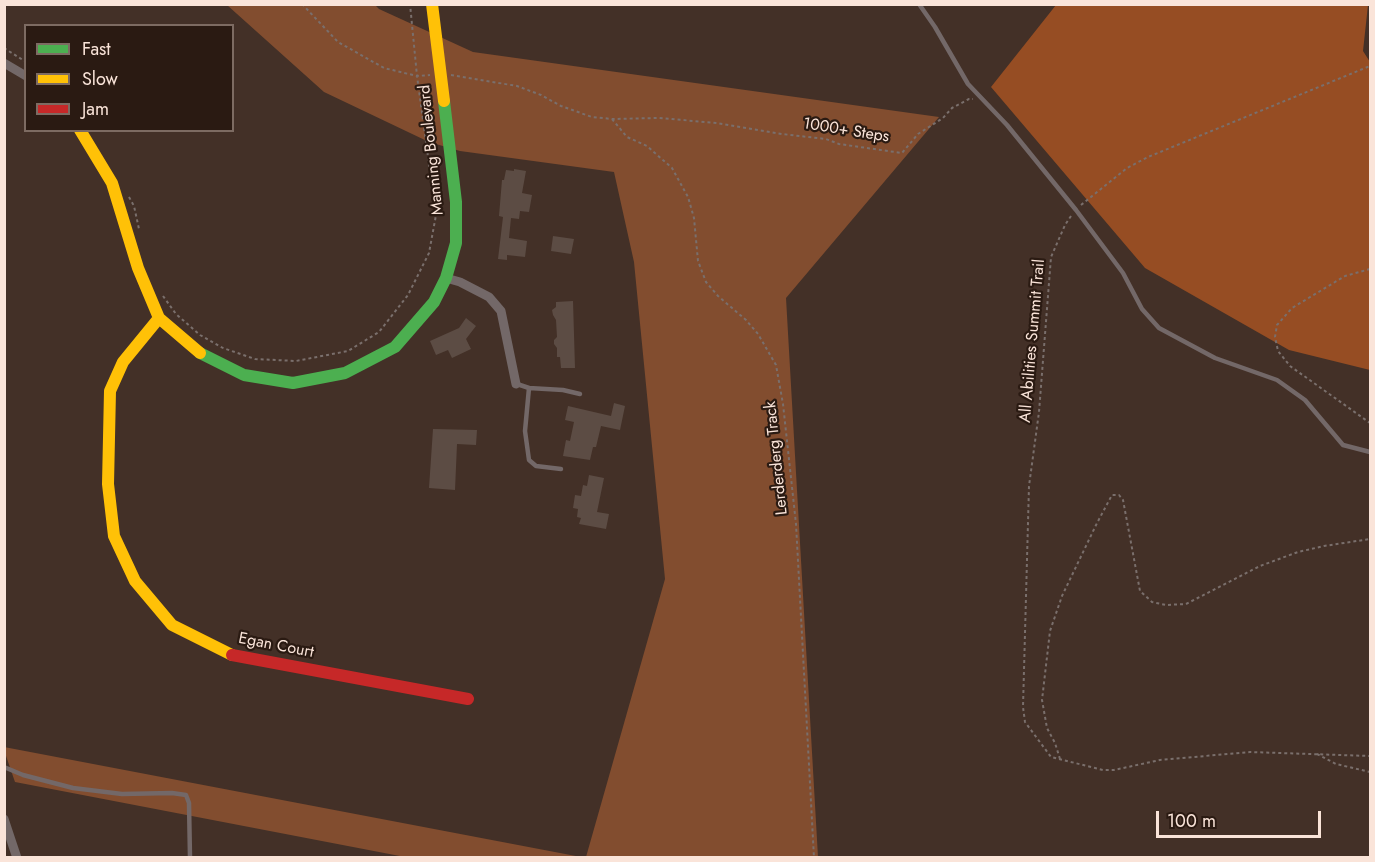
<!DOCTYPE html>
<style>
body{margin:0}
#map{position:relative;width:1375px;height:862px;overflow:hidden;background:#433027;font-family:Jost,sans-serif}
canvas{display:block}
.frame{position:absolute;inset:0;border:6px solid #fae4d9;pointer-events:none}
.legend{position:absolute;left:24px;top:24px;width:210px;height:108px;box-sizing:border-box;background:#2a1a12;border:2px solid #7d6b62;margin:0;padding:8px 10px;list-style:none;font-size:18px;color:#fae4d9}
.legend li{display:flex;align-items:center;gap:12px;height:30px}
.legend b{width:30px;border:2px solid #7d6b62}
.scale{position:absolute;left:1156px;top:811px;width:165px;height:27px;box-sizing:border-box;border:3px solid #fae4d9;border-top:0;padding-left:8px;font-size:18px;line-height:21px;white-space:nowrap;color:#fae4d9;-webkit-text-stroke:4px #2a1a12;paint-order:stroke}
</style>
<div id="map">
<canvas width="1375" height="862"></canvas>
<div class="frame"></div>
<ul class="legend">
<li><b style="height:8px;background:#4caf50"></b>Fast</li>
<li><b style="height:8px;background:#ffc107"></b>Slow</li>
<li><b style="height:8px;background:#c62828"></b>Jam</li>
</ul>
<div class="scale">100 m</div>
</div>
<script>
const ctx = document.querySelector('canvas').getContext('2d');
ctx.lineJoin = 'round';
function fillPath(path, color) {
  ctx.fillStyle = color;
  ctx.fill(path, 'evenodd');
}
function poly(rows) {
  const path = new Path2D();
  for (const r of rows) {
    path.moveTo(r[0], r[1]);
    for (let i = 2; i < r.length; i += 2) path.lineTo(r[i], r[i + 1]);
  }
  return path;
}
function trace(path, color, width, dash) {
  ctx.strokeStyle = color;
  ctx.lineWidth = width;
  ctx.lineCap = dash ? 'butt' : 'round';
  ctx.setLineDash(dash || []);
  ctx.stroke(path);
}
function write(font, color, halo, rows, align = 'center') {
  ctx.font = font + ' Jost,sans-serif';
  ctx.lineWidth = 4.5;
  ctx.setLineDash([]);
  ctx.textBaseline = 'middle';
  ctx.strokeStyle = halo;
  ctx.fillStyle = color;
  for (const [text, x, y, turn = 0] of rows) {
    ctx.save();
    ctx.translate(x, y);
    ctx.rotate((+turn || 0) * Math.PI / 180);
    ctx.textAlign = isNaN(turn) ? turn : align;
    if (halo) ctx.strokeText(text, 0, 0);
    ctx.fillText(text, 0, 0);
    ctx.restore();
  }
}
fillPath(poly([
 [227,5,375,5,379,9,473,52,939,117,786,298,818,857,586,857,665,579,634,262,614,172,460,151,429,142,324,92],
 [4,747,581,857,405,857,15,782,5,753]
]), '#824d2f');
fillPath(poly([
 [1056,5,1368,5,1363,51,1370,62,1370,370,1289,350,1145,268,991,87]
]), '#964d23');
fillPath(poly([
 [514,169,526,171,522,193,532,195,529,212,520,211,519,219,511,218,509,238,527,241,525,257,507,255,507,260,498,259,503,217,499,216,502,180,504,180,506,170,514,171],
 [553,236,574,239,571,254,551,251],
 [573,301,575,368,561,368,560,357,557,357,557,348,554,344,554,340,557,337,556,320,553,315,552,310,556,307,556,302],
 [466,318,476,326,466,339,471,349,452,358,448,350,436,355,430,341,459,328],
 [614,403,625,406,620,430,601,426,596,447,593,447,590,460,563,456,566,440,570,441,574,422,565,420,568,406,611,416],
 [433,429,477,430,476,445,457,444,455,490,429,488],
 [589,475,604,478,597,512,609,514,606,529,579,524,581,518,577,517,578,509,573,508,575,495,581,496,583,485,587,486]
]), '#5c4c44');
trace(poly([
 [302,4,338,42,384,68,417,76,430,75],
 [4,48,26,62],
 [451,75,517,86,541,95,561,106,592,117,612,119,659,118,717,123,782,134,826,139,839,144,902,153,918,134,943,118,952,108,969,99,973,99],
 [612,119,627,137,647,146,672,168,688,197,694,218,698,261,706,282,718,296,746,320,758,334,776,365,783,404,796,524,814,858],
 [129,197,134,206,139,229],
 [1081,205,1127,168,1148,157,1370,66],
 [1071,216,1065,225,1051,257,1039,412,1029,486,1023,707,1025,722,1051,757,1103,770,1114,770,1160,760,1250,752,1370,756],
 [1370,269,1345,276,1292,308,1277,325,1275,337,1278,351,1290,366,1370,423],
 [163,296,176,314,200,335,223,348,255,359,296,361,348,351,379,332,408,295,429,253,436,215,417,76,410,4],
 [1317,754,1336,764,1370,772],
 [1060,759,1055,743,1047,728,1042,700,1050,631,1062,596,1097,523,1112,495,1119,495,1123,500,1140,591,1152,602,1166,605,1186,604,1260,566,1298,552,1324,546,1370,539]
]), '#7a6f6c', 2, [3, 3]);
trace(poly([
 [919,4,935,27,968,84,1007,125,1076,210,1123,273,1142,309,1159,328,1215,358,1277,380,1305,400,1343,445,1370,452],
 [517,384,529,388,525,431,529,460,536,466,561,469],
 [529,388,563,390,580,394],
 [4,767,23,775,73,788,122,794,172,793,186,795,189,803,190,858]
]), '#736868', 4.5);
trace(poly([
 [4,63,26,76],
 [446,278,460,282,489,297,501,311,516,384],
 [4,819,17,858]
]), '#736868', 9);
trace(poly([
 [200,353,244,375,293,383,345,373,395,347,434,302,446,278,456,243,456,202,444,101]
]), '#4caf50', 12);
trace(poly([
 [432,4,444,101],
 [80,130,112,183,138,268,159,318,200,353],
 [159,318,123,362,110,391,108,484,114,536,135,581,172,625,232,655]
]), '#ffc107', 12);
trace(poly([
 [232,655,468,699]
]), '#c62828', 12);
write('16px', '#fae4d9', '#2a1a12', [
 ["1000+ Steps",846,131,9],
 ["Manning Boulevard",432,150,-96],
 ["All Abilities Summit Trail",1033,341,-85],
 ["Lerderderg Track",777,458,-96],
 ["Egan Court",276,646,11]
]);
</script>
